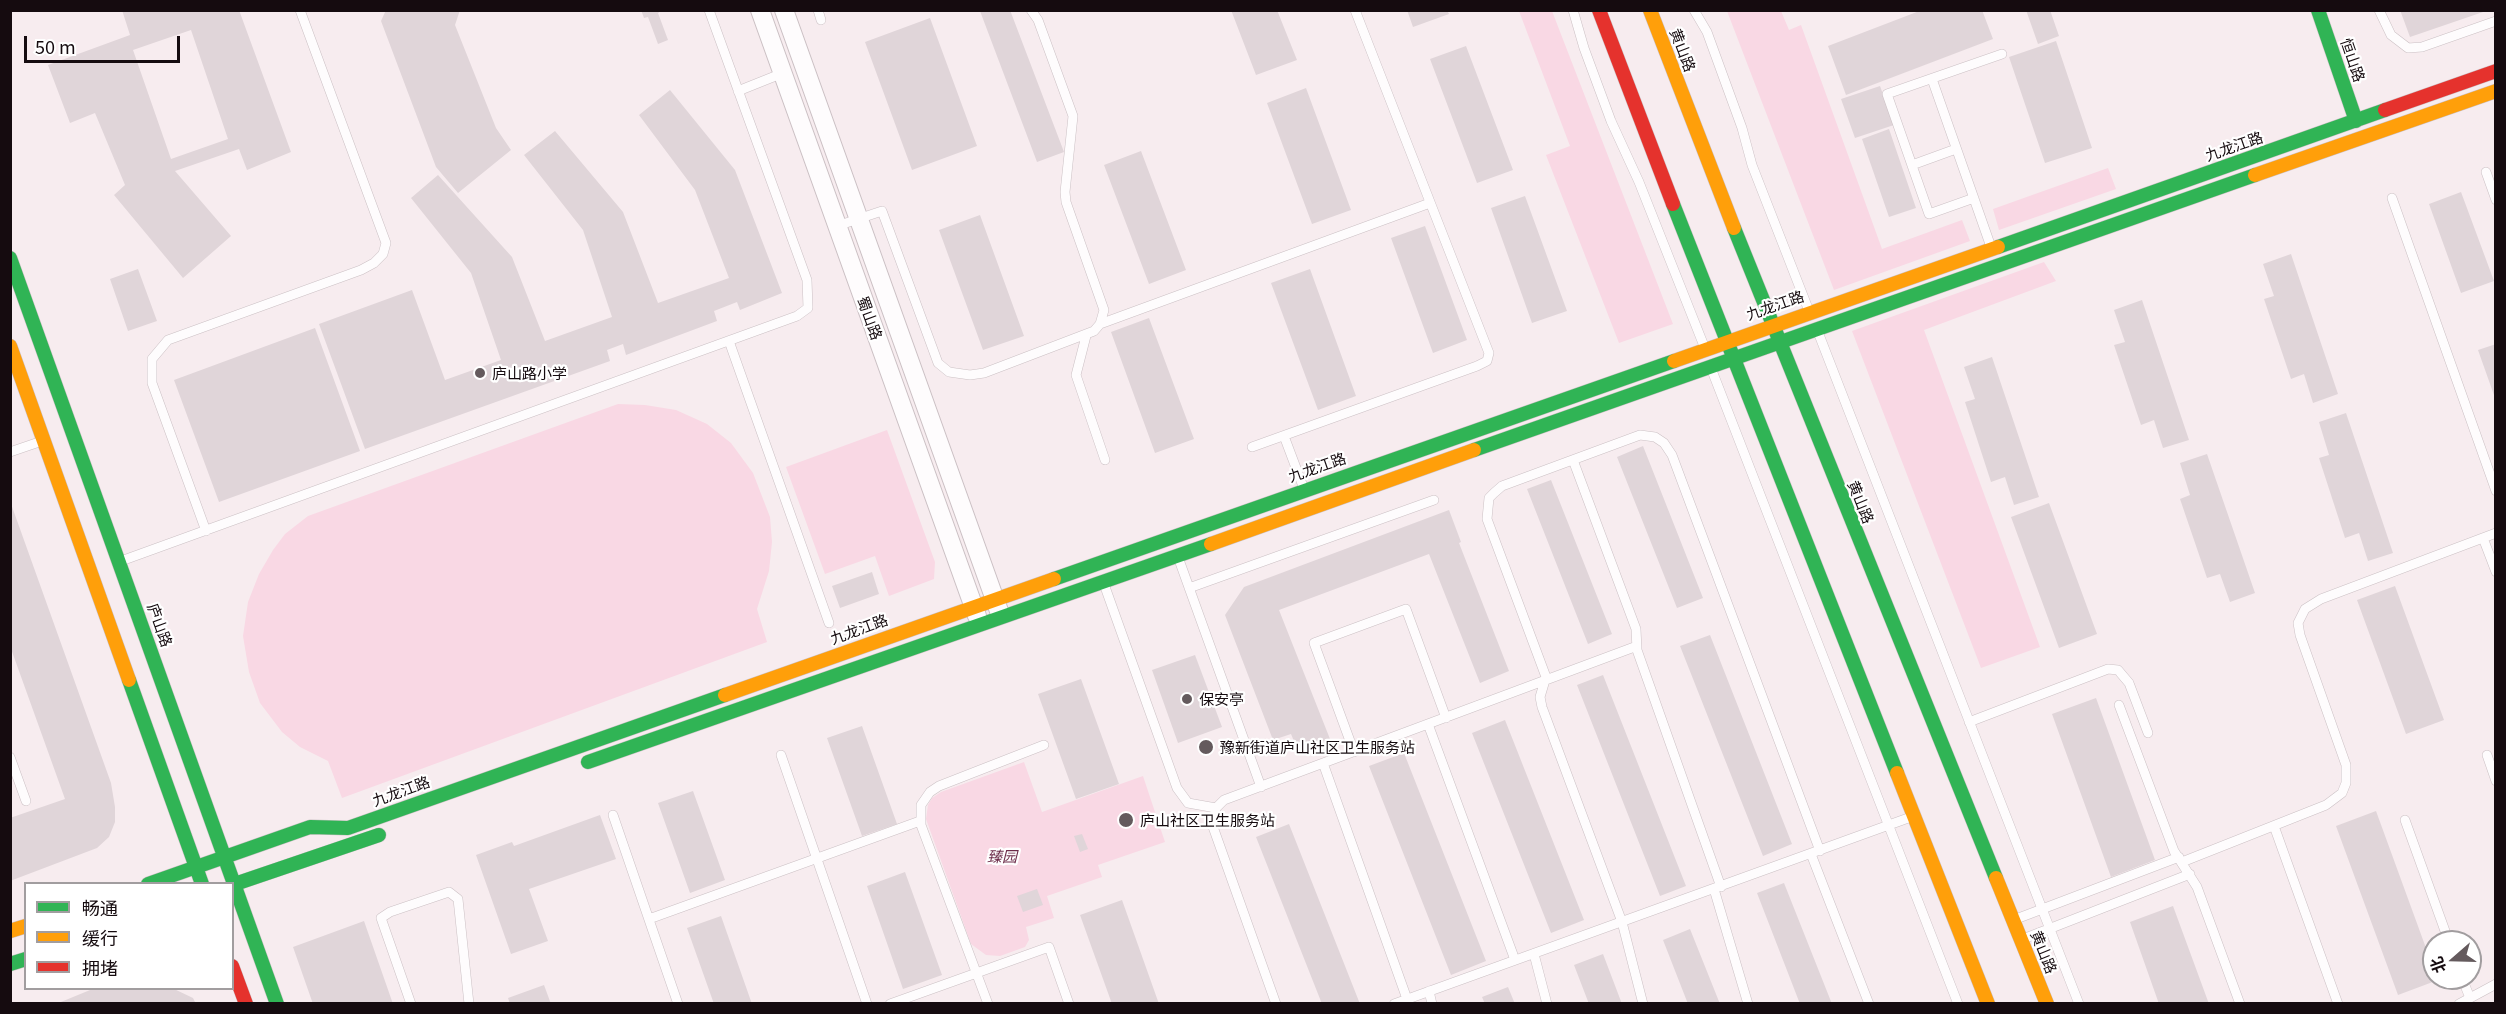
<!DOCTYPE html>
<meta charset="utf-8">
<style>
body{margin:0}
#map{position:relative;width:2506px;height:1014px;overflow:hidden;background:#f7ecef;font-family:Georgia,"Noto Sans SC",serif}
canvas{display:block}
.frame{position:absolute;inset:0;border:12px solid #150b0f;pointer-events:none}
.legend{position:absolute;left:24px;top:882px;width:210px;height:108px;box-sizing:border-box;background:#fff;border:2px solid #a19d9f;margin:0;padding:8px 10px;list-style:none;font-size:18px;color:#150b0f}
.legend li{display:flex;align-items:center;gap:12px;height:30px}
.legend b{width:30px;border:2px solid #a19d9f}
.north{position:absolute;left:2422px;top:930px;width:60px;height:60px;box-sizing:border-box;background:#fff;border:2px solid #a19d9f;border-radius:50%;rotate:250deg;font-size:16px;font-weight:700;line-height:24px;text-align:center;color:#150b0f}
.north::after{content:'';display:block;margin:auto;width:21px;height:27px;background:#645a5d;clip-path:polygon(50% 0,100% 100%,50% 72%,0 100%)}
.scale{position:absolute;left:24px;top:36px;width:156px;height:27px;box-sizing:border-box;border:3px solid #150b0f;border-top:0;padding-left:8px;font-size:18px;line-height:21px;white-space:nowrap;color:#150b0f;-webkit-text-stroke:4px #fff;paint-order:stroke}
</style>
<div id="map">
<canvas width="2506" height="1014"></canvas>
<div class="frame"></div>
<ul class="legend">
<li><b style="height:8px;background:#30b455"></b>畅通</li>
<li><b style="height:8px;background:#ff9f0a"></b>缓行</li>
<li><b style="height:8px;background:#e5322d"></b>拥堵</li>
</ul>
<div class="north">北</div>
<div class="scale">50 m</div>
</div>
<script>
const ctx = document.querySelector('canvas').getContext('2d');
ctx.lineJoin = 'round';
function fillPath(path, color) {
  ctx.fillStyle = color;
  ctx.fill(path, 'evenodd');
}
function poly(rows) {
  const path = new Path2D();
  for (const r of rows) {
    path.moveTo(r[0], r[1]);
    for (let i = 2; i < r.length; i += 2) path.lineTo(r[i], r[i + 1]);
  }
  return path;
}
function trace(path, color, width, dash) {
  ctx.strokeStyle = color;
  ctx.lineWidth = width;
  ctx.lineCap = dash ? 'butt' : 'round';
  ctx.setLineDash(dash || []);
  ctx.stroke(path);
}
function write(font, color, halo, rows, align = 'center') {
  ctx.font = font + ' Georgia,"Noto Sans SC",serif';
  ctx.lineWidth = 4.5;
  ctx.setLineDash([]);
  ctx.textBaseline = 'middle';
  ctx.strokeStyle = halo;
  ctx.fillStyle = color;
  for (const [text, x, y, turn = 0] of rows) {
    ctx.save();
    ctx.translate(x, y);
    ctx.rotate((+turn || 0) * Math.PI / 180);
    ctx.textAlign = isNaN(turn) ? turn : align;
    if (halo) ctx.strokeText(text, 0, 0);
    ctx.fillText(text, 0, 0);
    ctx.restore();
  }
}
fillPath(poly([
 [1519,11,1552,11,1673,324,1619,343,1546,155,1570,146],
 [1727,11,1781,11,1789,30,1801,25,1882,249,1962,220,1970,241,1834,290],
 [2108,168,2116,189,1999,230,1993,209],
 [2044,262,2056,281,1924,330,2040,647,1981,668,1852,331],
 [618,404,645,405,676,410,707,424,731,443,753,473,770,517,772,542,769,571,757,609,767,642,342,798,328,761,300,747,282,732,260,703,249,672,243,636,248,602,259,574,273,550,285,534,308,516],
 [887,430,935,562,934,579,889,596,875,556,825,574,786,467],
 [1024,762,1042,812,1143,776,1165,842,1098,865,1102,877,1047,896,1054,918,1026,927,1029,940,1025,947,1000,956,986,955,971,944,926,819,928,805,932,798,941,792]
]), '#f9d8e4');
fillPath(poly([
 [122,10,239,10,291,152,247,170,239,149,175,171,231,236,183,278,114,195,125,185,95,113,70,123,48,65,130,35],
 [191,30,228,139,171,159,133,50],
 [386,10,460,10,455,25,496,128,511,150,458,193,436,167,381,21],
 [641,10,663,10,658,13,668,40,658,44,648,17,644,18],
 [1010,10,1064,152,1037,162,980,11],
 [1231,10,1277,10,1297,60,1256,75],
 [1407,10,1447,10,1449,14,1413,27],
 [1922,10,1982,10,1993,39,1846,95,1828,46],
 [2026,10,2050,10,2059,36,2038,44],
 [2400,10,2486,10,2486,11,2410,37],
 [930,18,977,146,912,170,865,42],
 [2056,41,2092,148,2045,163,2009,57],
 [1466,46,1513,170,1477,183,1430,59],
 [1880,86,1894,125,1855,138,1841,99],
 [1306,88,1351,210,1312,224,1267,103],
 [670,90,735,170,782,293,740,310,737,302,714,311,717,321,626,355,623,344,607,350,610,361,365,449,319,324,412,290,445,380,501,360,471,273,411,198,438,175,512,257,545,341,612,317,583,230,524,155,555,131,623,212,658,303,729,278,695,190,639,115],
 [1889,129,1916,208,1889,217,1862,139],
 [1141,151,1186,270,1149,284,1104,165],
 [2461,192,2494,281,2461,293,2429,204],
 [1525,196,1567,311,1532,323,1491,208],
 [980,215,1024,336,983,350,939,230],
 [1425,226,1467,340,1433,353,1391,238],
 [2291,254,2338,394,2313,403,2304,374,2291,379,2264,299,2274,296,2263,264],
 [138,269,157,321,128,331,110,279],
 [1310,269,1356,396,1318,410,1271,283],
 [2142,300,2189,440,2163,448,2154,420,2141,425,2114,345,2125,342,2114,310],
 [1149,318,1194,439,1155,453,1111,332],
 [315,328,360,451,219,502,174,380],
 [2496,344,2496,398,2495,398,2478,350],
 [1992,357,2039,497,2014,505,2005,477,1991,482,1965,402,1975,399,1964,367],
 [2346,413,2393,553,2368,561,2359,533,2345,538,2319,458,2329,455,2319,422],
 [1643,446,1703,598,1677,608,1617,457],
 [2207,454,2255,593,2230,602,2220,574,2207,578,2180,499,2190,495,2180,463],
 [1551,480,1612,634,1588,644,1527,489],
 [10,501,111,783,115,807,115,822,109,837,97,848,10,881,10,818,65,799,10,646],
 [2049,503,2097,634,2059,648,2011,517],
 [1449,510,1461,542,1459,543,1509,671,1480,683,1429,554,1279,610,1330,739,1298,751,1291,734,1273,740,1225,615,1244,587],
 [872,572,879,594,840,608,832,586],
 [2395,586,2444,720,2406,734,2357,600],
 [1710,635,1792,844,1763,856,1680,646],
 [1195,655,1222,727,1178,743,1152,670],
 [1603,675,1686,886,1660,896,1577,685],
 [1081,679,1119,784,1076,799,1038,694],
 [2096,698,2155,860,2111,877,2052,714],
 [1505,720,1584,920,1551,933,1472,733],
 [862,726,897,824,862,836,827,738],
 [1404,753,1486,961,1451,975,1369,766],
 [693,791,725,880,690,893,658,803],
 [2376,811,2434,970,2434,978,2438,980,2398,995,2336,826],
 [600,815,616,859,529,889,548,941,511,954,476,855,512,842,514,846],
 [1289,824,1360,1004,1322,1004,1256,837],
 [1082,834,1088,849,1080,852,1074,836],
 [905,872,942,975,903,989,867,886],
 [1784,883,1832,1004,1800,1004,1757,893],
 [1037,889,1043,905,1023,912,1017,896],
 [1122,900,1159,1004,1112,1004,1080,915],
 [2173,906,2209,1004,2159,1004,2130,922],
 [721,916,752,1004,714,1004,687,928],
 [364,921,393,1004,313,1004,293,947],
 [1690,929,1720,1004,1688,1004,1663,940],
 [1603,954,1622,1004,1589,1004,1574,965],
 [544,985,551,1004,510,1004,508,998],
 [1508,987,1515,1004,1485,1004,1482,997],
 [95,988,172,988,193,998,196,1004,56,1004]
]), '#e0d5d9');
const lane = poly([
 [818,10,821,20],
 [1573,10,1584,48,1611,121,1639,182,1704,346],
 [1694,10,1707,32,1742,128,1752,165,1809,311],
 [2379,10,2391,35,2408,48,2422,47,2496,21],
 [1932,79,1991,247],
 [738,91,783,73],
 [1912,165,1956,149],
 [2486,172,2496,200],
 [1974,198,1929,214,1887,94,2002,54],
 [2392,198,2496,491],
 [837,226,882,211,938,363,949,372,970,375,984,373,1094,331,1100,324,1104,310,1066,202,1065,192,1073,116,1038,20,1031,10],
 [1100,324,1430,203],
 [1818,332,2079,1004],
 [1086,336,1076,375,1105,460],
 [729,341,829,623],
 [1711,368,1958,1004],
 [1284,436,1304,489],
 [1252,447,1477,366,1487,361,1489,353,1355,10],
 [10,452,42,441],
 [1573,460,1636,629,1637,650,1721,887],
 [206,531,152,383,152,359,168,340,361,270,374,263,383,254,386,243,300,10],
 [2483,538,2496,572],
 [1178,557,1261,787],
 [121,561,797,316,808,308,807,280,709,10],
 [1104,584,1177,788,1188,803,1216,808],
 [1189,588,1434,500],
 [2119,705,2174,851,2197,887,2240,1004],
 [1969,722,2108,669,2118,670,2129,683,2148,733],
 [1428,724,1515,960],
 [1354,752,1314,643,1406,609,1446,718],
 [781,755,867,1004],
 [2487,755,2496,781],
 [10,757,26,801],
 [1323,763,1407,999],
 [613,815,678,1004],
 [2405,820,2449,942],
 [2274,826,2338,1004],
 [1811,854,1869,1004],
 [2182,862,2326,805,2342,793,2346,783,2346,765,2300,635,2298,623,2305,609,2321,599,2496,533],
 [1714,889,1748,1004],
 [649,919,920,821],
 [2016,919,2179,857],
 [2023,939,2190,874],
 [1534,954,1547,1004],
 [2462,978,2470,998],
 [1429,991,1432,1004],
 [411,1004,381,918,390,912,449,892,458,899,469,1004],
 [890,1004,1049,947,1069,1004],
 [988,1004,921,825,921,805,930,792,939,786,1044,745],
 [1276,1004,1212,824,1216,808,1224,800,1637,646],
 [1394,1004,1911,817],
 [1643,1004,1622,922,1542,707,1540,697,1546,677,1487,519,1489,498,1494,493,1502,486,1640,435,1655,437,1664,443,1672,455,1820,851],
 [2459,1004,2496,984]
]);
const street = poly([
 [760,10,977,616],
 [784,10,999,611]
]);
const fast = poly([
 [2318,10,2356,121],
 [1673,204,1897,773],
 [1734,228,1996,878],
 [1998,247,2385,110],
 [10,258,277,1004],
 [1474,450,2255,175],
 [1054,579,1674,361],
 [129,680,202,884],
 [588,762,1211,544],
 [148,884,310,827,348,828,725,695],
 [232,885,379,835],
 [10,964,26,959]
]);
const slow = poly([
 [1650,10,1734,228],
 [2255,175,2496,91],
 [10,346,129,680],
 [1674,361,1998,247],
 [1211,544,1474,450],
 [725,695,1054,579],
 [1897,773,1988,1004],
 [1996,878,2047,1004],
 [10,931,26,926]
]);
const jam = poly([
 [1599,10,1673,204],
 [2385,110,2496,71],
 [232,966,246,1004]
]);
trace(lane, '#cbc0c4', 10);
trace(street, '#cbc0c4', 20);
trace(fast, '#cbc0c4', 15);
trace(slow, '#cbc0c4', 15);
trace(jam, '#cbc0c4', 15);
trace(lane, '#fefcfd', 9);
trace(street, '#fefcfd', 18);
trace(fast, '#30b455', 14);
trace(slow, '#ff9f0a', 14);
trace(jam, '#e5322d', 14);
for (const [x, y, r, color] of [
 [480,373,6,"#645a5d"],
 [1187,699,6,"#645a5d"],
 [1206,747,8,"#645a5d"],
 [1126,820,8,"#645a5d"]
]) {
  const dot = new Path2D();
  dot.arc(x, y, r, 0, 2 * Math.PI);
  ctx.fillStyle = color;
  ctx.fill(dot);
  trace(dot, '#fff', 2);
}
write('15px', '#150b0f', '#fff', [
 ["黄山路",1683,50,69],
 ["恒山路",2353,60,71],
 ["九龙江路",2234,146,-19],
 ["九龙江路",1775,305,-19],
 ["蜀山路",870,318,70],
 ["九龙江路",1317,467,-19],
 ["黄山路",1861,502,68],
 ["庐山路",160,625,70],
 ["九龙江路",859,629,-20],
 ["九龙江路",401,791,-20],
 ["黄山路",2044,952,68]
]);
write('15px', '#150b0f', '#fff', [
 ["庐山路小学",492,373],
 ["保安亭",1199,699],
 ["豫新街道庐山社区卫生服务站",1220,747],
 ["庐山社区卫生服务站",1140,820]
], 'left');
write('italic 15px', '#6c2c49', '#fff', [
 ["臻园",1002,856]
]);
</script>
